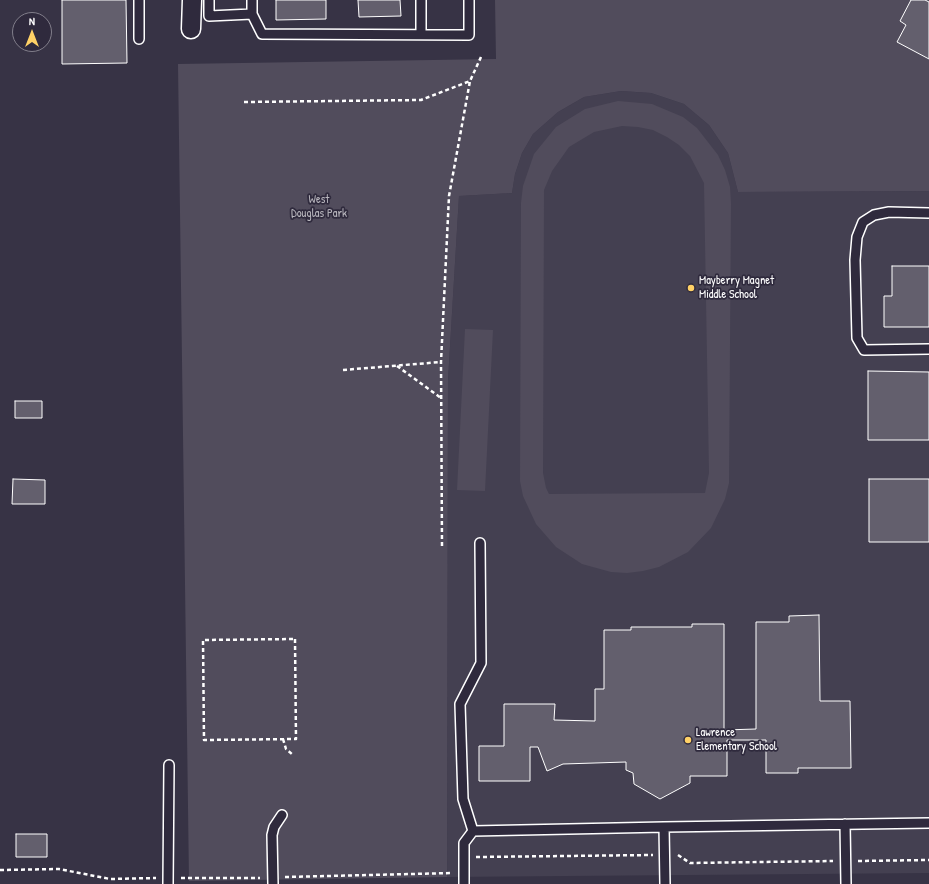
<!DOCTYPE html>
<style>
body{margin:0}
#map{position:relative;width:929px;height:884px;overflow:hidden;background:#373345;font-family:"Patrick Hand",sans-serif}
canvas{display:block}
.north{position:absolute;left:12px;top:12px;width:40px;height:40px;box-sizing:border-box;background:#2f2a3d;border:1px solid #827f8b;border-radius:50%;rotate:0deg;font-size:11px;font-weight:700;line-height:16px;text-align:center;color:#fff}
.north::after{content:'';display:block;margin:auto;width:14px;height:18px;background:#ffd166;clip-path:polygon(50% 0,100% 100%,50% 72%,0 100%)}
</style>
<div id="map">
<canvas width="929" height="884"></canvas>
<div class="north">N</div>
</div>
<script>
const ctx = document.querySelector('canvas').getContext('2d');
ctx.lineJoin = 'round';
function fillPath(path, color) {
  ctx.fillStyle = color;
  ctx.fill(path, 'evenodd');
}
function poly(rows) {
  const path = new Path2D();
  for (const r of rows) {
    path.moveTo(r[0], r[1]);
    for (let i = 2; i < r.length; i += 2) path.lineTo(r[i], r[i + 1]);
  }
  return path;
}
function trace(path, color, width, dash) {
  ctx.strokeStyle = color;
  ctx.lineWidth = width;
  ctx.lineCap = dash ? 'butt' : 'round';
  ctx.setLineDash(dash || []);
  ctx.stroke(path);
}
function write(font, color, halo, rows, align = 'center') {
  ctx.font = font + ' "Patrick Hand",sans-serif';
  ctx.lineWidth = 3.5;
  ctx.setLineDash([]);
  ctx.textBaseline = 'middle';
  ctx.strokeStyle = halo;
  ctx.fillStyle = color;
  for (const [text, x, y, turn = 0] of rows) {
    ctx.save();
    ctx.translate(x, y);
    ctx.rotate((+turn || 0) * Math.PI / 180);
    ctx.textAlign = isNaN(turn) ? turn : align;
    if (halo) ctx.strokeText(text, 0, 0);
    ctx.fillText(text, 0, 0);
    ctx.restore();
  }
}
fillPath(poly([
 [621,91,651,93,684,104,709,125,728,153,738,192,929,191,929,873,447,877,448,380,459,196,512,193,515,174,522,153,533,134,558,112,584,97]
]), '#444051');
fillPath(poly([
 [495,0,929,0,929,191,738,192,728,153,709,125,684,104,651,93,621,91,584,97,558,112,533,134,522,153,515,174,512,193,459,196,448,380,447,877,189,881,178,64,496,59],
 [618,101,652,104,683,117,697,128,718,155,725,170,730,187,731,204,729,483,725,499,711,528,688,552,659,567,643,571,627,573,611,572,582,564,556,547,536,524,523,496,520,481,521,203,523,186,534,154,556,127,585,109],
 [622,126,638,127,653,130,667,137,679,145,690,156,704,183,709,473,705,493,549,494,546,488,543,473,544,190,552,171,569,147,594,132],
 [465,329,493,330,485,491,457,490]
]), '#514c5c');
const building = poly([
 [62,0,126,0,127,63,62,64,62,0],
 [276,0,326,0,326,19,276,20,276,0],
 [358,0,400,0,401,16,359,17,358,0],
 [911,0,925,0,929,2,929,59,897,42,906,25,900,21,911,0],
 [892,266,929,266,929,327,884,327,884,296,892,296,892,266],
 [868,371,929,372,929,440,868,440,868,371],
 [15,401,42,401,42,418,15,418,15,401],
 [13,479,45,480,45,504,12,504,13,479],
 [869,479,929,479,929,542,869,542,869,479],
 [819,615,820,701,850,701,851,768,798,768,798,773,766,773,766,740,727,740,727,776,690,776,690,783,660,799,634,784,633,773,626,770,626,762,563,764,547,771,538,747,530,747,530,781,479,781,479,746,504,746,504,704,555,704,554,720,595,721,595,689,604,689,604,630,631,630,631,627,692,627,692,624,724,624,724,730,756,729,756,622,789,622,789,616,819,615],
 [16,834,47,834,47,857,16,857,16,834]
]);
fillPath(building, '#635f6d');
trace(building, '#fff', 1);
const lane = poly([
 [139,0,139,39],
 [209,0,209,16,252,14],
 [252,0,252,14,262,34,469,35,469,0],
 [421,0,421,35],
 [929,213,889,212,874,215,863,222,857,237,855,260,857,338,864,350,929,349],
 [845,824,846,884],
 [664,827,929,823],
 [473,831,463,799,460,704,481,663,480,543],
 [168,884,169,765],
 [273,884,272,835,274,827,282,815],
 [464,884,464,843,473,831,664,827,665,884]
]);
const street = poly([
 [191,29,192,0]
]);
trace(lane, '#fff', 12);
trace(street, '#fff', 21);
trace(poly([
 [244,102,421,100,470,81,481,57],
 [397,366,441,398],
 [343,370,441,362],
 [442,546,441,362,449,196,470,81],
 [295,639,296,739,204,740,203,640,295,639],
 [283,739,286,749,293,755],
 [678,855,690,863,833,861],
 [476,857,653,855],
 [858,861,929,860],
 [0,870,59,869,110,879,156,878],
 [285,877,452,873],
 [181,878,260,878]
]), '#fff', 2.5, [4, 3]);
trace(lane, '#2f2a3d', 9);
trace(street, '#2f2a3d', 18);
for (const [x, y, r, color] of [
 [691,288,4,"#ffd166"],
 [688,740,4,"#ffd166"]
]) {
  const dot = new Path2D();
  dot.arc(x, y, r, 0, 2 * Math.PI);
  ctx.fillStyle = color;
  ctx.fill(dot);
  trace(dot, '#2f2a3d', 1.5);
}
write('12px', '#b9b7be', '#2f2a3d', [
 ["West",319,200],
 ["Douglas Park",319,214]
]);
write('12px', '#fff', '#2f2a3d', [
 ["Mayberry Magnet",699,281],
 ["Middle School",699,295],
 ["Lawrence",696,733],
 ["Elementary School",696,747]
], 'left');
</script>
